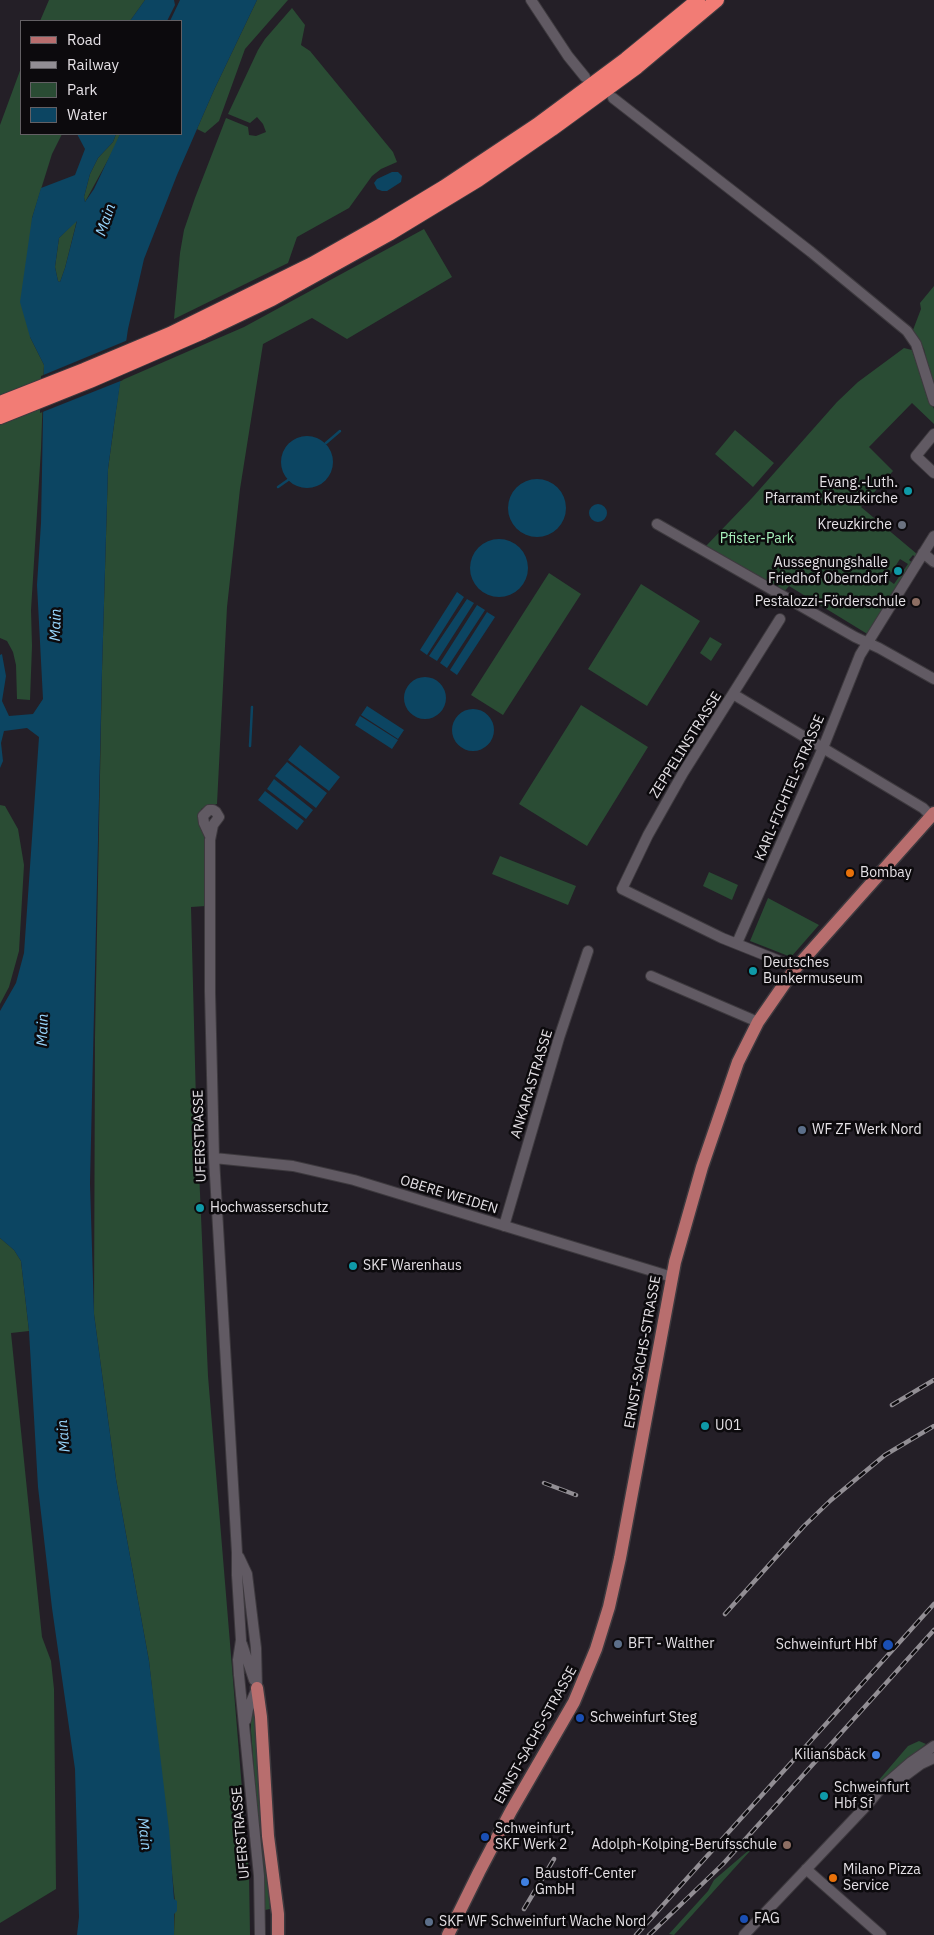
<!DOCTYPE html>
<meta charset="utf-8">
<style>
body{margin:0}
#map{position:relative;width:934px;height:1935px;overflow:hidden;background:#241f27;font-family:"IBM Plex Sans",sans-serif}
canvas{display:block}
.legend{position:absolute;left:20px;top:20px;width:162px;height:115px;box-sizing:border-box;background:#0c0a0d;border:1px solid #636064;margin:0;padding:6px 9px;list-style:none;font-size:15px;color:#e5e1e6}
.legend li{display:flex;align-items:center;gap:10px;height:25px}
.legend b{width:25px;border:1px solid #636064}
</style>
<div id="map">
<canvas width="934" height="1935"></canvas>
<ul class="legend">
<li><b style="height:6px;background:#b86e6e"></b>Road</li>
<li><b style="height:6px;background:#928e94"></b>Railway</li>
<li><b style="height:14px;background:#2a4c34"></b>Park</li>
<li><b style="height:14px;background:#0c4562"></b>Water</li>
</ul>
</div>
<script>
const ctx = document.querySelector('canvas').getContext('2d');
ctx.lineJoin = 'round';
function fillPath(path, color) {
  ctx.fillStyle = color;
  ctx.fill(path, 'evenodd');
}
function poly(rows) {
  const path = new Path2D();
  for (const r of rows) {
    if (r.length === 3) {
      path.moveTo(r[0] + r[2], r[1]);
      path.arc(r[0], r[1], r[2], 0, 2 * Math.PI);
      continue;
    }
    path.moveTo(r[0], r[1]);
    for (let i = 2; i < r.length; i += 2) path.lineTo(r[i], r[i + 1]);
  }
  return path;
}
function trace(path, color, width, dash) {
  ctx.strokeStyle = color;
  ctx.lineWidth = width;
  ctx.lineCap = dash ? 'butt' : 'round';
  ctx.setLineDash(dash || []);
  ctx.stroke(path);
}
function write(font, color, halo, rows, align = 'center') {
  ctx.font = font + ' "IBM Plex Sans",sans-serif';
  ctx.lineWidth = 5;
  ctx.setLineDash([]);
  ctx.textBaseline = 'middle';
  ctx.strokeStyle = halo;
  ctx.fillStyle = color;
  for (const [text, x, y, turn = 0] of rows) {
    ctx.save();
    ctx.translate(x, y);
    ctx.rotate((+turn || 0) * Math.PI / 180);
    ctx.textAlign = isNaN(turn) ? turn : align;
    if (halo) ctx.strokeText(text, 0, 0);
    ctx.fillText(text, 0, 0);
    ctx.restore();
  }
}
fillPath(poly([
 [49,0,145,0,130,21,40,21],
 [257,0,288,0,245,49,219,121,205,133,197,129,214,90],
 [292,8,305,25,301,45,310,51,393,152,397,162,381,169,372,176,349,208,297,237,288,263,174,319,180,253,184,230,195,198,226,118,248,127,249,135,256,136,266,132,263,124,257,117,250,123,228,114,258,50,265,39],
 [21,68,21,134,62,134,52,154,32,218,30,337,44,365,41,449,31,610,32,646,30,700,17,699,16,665,13,652,7,641,0,638,0,125],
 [116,134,120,134,115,147,85,202,84,197,90,174,98,158,113,142],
 [77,220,65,268,60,282,58,281,55,267,59,238],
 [424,229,452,277,347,339,312,318,263,344,240,489,227,607,217,804,201,809,205,840,206,906,191,907,196,1102,208,1376,249,1874,250,1935,174,1935,175,1901,149,1661,116,1479,94,1314,95,1037,102,670,108,469,120,381,244,327],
 [934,286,934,391,924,349,913,330,921,309,920,303],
 [904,348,912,350,934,409,934,424,912,403,869,447,893,471,861,507,917,554,915,557,913,555,909,560,913,563,869,635,789,586,784,592,706,546,752,498,837,402,858,382],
 [900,559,908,564,894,584,887,579],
 [735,430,774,463,753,487,715,454],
 [549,573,581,594,503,715,471,695],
 [641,584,700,621,647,706,588,669],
 [710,637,722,644,711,661,700,653],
 [581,705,648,747,587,846,519,804],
 [0,805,5,806,18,829,24,865,19,951,9,987,0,1004],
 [500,856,576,886,568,905,492,874],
 [709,872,738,885,732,900,703,886],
 [768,898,819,925,791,957,750,941],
 [0,1238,14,1250,21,1261,29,1331,11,1333,42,1637,51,1661,54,1689,56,1889,0,1923],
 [254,1709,258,1777,270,1909,265,1910,251,1731,251,1717],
 [919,1741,926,1744,872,1788,908,1746],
 [749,1850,750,1851,674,1935,669,1934,708,1891,714,1880]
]), '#2a4c34');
fillPath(poly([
 [145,0,174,0,175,5,167,21,130,21],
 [180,0,257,0,214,90,177,175,144,259,128,329,113,432,108,469,102,670,90,1183,94,1314,116,1479,149,1661,169,1830,174,1899,177,1901,177,1911,174,1914,174,1935,77,1935,79,1917,75,1769,52,1608,38,1487,29,1331,21,1261,14,1250,0,1238,0,1011,16,983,24,953,39,737,27,728,4,731,1,743,3,761,0,768,0,655,2,654,6,676,2,701,9,716,33,714,43,699,37,585,41,523,44,365,30,337,20,302,32,218,41,188,75,175,85,149,77,134,116,134,113,142,98,158,90,174,84,197,85,202,94,189,120,134,181,134,181,21,170,21],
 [77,221,65,268,60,282,58,281,55,267,59,238],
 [392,172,398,172,402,176,401,182,387,191,382,191,377,189,374,183,377,179],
 [307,462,26],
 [537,508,29],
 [598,513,9],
 [499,568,29],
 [457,592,464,597,427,655,420,650],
 [467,599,474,603,437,661,429,656],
 [477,605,485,610,447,668,440,663],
 [487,612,495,617,457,675,450,670],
 [425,698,21],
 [367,706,404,730,398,739,361,715],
 [473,730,21],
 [360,716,398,740,392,749,355,725],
 [300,745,340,777,329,791,288,760],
 [287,762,327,793,316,808,275,776],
 [274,779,313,810,306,819,267,789],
 [265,791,304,821,297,830,258,800]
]), '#0c4562');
fillPath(poly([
 [128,340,123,380,40,413,41,376]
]), '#241f27');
trace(poly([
 [326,443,340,431],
 [278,487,288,480],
 [250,746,252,707]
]), '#0c4562', 2.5);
const minor = poly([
 [531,0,568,56,585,77],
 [613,98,811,252,907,331,916,344,934,401],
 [934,434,916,456,934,473],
 [657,524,855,637,879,648,934,679],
 [923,553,934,562],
 [780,619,683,773,648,835,622,889,722,938,787,964,794,970],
 [733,694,923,808,931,816],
 [210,836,204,823,203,816,209,810,213,810,216,812,219,817,213,825,210,840,210,992,214,1158,237,1553,237,1575,241,1640,238,1660,239,1675,259,1876,260,1935],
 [737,943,823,748,860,655,934,536],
 [651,976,758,1022],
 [214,1158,293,1166,354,1180,672,1277],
 [504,1226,559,1038,588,951],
 [239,1557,247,1574,256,1648,257,1688,248,1709,246,1720],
 [242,1644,254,1680],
 [898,1781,921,1764,934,1758],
 [806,1869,881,1935],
 [744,1935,869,1803,881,1788,911,1762,934,1746]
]);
const major = poly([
 [257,1688,261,1717,268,1836,278,1914,278,1935],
 [448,1935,479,1872,511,1811,574,1702,596,1649,609,1607,620,1558,675,1262,702,1167,738,1062,758,1022,794,970,934,813]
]);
const highway = poly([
 [0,403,84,370,170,334,312,264,381,225,444,187,537,125,626,59,698,0],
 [0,417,90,381,203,332,272,299,389,234,478,180,552,129,637,67,717,0]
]);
trace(minor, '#3d393e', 12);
trace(major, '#3d393e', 15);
trace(highway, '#3d393e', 16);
trace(minor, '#615a63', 10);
trace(major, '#b86e6e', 12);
trace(highway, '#f27c75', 14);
const rail = poly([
 [892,1405,934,1380],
 [544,1483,576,1495],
 [725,1614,804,1526,831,1500,885,1455,934,1426],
 [524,1909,554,1859],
 [636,1935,934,1604],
 [649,1935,723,1864,934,1630]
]);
trace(rail, '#928e94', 4.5);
trace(rail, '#0c0a0d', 2.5, [8]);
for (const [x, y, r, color] of [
 [908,491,5,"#0f9aa8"],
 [902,525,5,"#6b7280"],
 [898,571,5,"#0f9aa8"],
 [916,602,5,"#8d6e63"],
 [850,873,5,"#e8710a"],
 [753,971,5,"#0f9aa8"],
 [802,1130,5,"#5c6f8a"],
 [200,1208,5,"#0f9aa8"],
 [353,1266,5,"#0f9aa8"],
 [705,1426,5,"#0f9aa8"],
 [618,1644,5,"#5c6f8a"],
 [888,1645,6,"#1a4fb4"],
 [580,1718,5,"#1a4fb4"],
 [876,1755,5,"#3f7fe0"],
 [824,1796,5,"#0f9aa8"],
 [485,1837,5,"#1a4fb4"],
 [787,1845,5,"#8d6e63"],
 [833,1878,5,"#e8710a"],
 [525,1882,5,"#3f7fe0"],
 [744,1919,5,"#1a4fb4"],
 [429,1922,5,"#5c6f8a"]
]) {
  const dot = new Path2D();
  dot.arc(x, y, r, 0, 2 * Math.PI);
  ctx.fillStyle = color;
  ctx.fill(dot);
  trace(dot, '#0c0a0d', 2);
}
write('14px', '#e5e1e6', '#0c0a0d', [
 ["Evang.-Luth.",898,483,"right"],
 ["Pfarramt Kreuzkirche",898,499,"right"],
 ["Kreuzkirche",892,525,"right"],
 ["Aussegnungshalle",888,563,"right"],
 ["Friedhof Oberndorf",888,579,"right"],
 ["Pestalozzi-Förderschule",906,602,"right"],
 ["Bombay",860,873],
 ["Deutsches",763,963],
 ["Bunkermuseum",763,979],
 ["WF ZF Werk Nord",812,1130],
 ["Hochwasserschutz",210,1208],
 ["SKF Warenhaus",363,1266],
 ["U01",715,1426],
 ["BFT - Walther",628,1644],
 ["Schweinfurt Hbf",877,1645,"right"],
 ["Schweinfurt Steg",590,1718],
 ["Kiliansbäck",866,1755,"right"],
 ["Schweinfurt",834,1788],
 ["Hbf Sf",834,1804],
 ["Schweinfurt,",495,1829],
 ["SKF Werk 2",495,1845],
 ["Adolph-Kolping-Berufsschule",777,1845,"right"],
 ["Milano Pizza",843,1870],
 ["Service",843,1886],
 ["Baustoff-Center",535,1874],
 ["GmbH",535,1890],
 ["FAG",754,1919],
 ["SKF WF Schweinfurt Wache Nord",439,1922]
], 'left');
write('14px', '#a6f0ba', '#0c0a0d', [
 ["Pfister-Park",757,539]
]);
write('14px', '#e5e1e6', '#0c0a0d', [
 ["ZEPPELINSTRASSE",686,745,-58],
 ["KARL-FICHTEL-STRASSE",790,788,-67],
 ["ANKARASTRASSE",532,1084,-73],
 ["UFERSTRASSE",200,1136,-92],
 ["OBERE WEIDEN",449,1195,17],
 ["ERNST-SACHS-STRASSE",643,1352,-80],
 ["ERNST-SACHS-STRASSE",536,1735,-61],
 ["UFERSTRASSE",241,1833,-95]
]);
write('italic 15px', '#98d6fd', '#0c0a0d', [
 ["Main",106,220,-71],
 ["Main",56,625,-88],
 ["Main",43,1030,-88],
 ["Main",64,1436,-95],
 ["Main",144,1834,83]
]);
</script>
